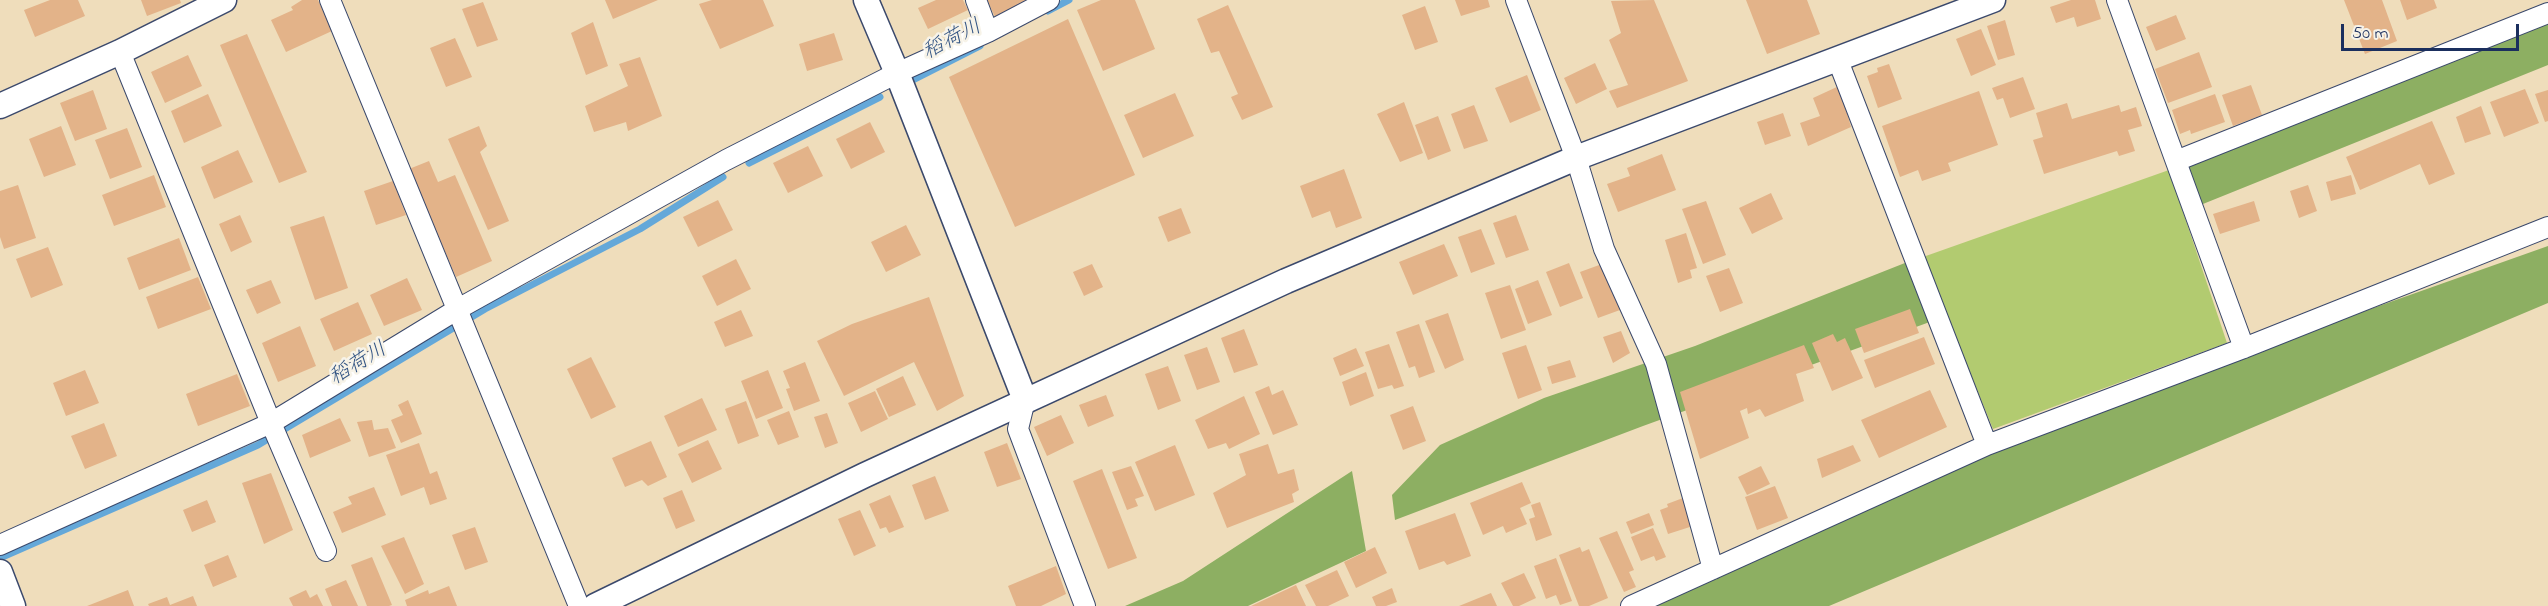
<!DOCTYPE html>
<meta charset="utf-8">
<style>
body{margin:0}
#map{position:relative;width:2548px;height:606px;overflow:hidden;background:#efddbb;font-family:"Indie Flower",sans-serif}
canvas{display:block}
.scale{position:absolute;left:2341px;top:24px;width:178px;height:27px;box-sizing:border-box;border:3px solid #1b2f5e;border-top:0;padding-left:8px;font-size:18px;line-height:21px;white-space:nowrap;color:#1b2f5e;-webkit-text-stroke:4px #f7f3e8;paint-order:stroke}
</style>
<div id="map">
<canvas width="2548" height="606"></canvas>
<div class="scale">50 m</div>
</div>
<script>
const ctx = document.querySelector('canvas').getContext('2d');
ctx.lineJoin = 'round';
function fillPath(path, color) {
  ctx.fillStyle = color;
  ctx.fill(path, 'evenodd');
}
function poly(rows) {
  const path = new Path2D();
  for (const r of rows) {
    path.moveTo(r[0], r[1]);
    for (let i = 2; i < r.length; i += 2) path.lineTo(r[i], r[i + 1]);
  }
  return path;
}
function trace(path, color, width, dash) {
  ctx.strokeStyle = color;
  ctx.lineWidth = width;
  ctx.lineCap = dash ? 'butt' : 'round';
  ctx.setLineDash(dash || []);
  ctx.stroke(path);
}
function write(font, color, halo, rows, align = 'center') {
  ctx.font = font + ' "Indie Flower","Klee One",sans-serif';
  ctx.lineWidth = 5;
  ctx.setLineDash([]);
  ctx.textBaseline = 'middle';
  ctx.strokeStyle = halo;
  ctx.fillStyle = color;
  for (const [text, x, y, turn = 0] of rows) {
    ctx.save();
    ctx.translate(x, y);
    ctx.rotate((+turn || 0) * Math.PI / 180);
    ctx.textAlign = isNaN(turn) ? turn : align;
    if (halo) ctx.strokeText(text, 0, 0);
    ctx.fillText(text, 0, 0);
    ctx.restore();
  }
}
fillPath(poly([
 [2169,170,2227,343,1993,429,1923,257]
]), '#b2cb70');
fillPath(poly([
 [2548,13,2548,65,2193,208,2176,161],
 [2548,246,2548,303,1829,606,1636,606,1987,445],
 [1915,259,1938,319,1643,426,1395,520,1392,495,1440,445,1544,398,1695,346],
 [1352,471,1366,551,1248,606,1125,606,1183,581]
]), '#8daf62');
trace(poly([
 [1048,11,1069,0],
 [915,79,980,46],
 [749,163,880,97],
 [0,558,258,445,485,309,640,229,723,177]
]), '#64a8d9', 7);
fillPath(poly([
 [50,0,78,0,85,16,35,37,24,10],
 [141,0,180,0,181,3,147,16],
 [302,0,318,0,332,31,286,52,271,20,293,10,291,7],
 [605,0,658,0,613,19],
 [712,0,763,0,774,26,720,49,699,4],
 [936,0,963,0,968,10,928,29,918,8],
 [987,0,1029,0,995,17],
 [1101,0,1135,0,1155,49,1103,71,1077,10],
 [1455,0,1488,0,1490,7,1461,16],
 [1654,0,1688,81,1617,108,1609,91,1628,85,1609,40,1621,33,1611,1],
 [1746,0,1807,0,1820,34,1767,54],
 [2071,0,2095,0,2101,19,2077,27,2074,17,2056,23,2050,7],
 [2344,0,2382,0,2397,41,2365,54],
 [2400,0,2434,0,2437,8,2407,20],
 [483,2,498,40,477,47,462,9],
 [1228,5,1273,107,1242,120,1231,97,1238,94,1219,51,1211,53,1197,19],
 [1425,6,1438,42,1415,50,1402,15],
 [2176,15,2186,39,2156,51,2146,27],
 [1068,19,1135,175,1015,227,949,77],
 [2005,20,2015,55,1998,60,1987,26],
 [593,22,608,66,586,75,571,33],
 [1981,29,1996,65,1971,76,1956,39],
 [834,33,843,60,807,71,799,44],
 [247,34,307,172,279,183,220,45],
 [455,38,472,77,446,87,430,48],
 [2199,52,2212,87,2168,103,2155,69],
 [188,55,202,86,165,103,151,72],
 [640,57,662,116,628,131,626,122,594,132,585,106,628,86,619,64],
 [1595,63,1607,89,1576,104,1564,78],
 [1889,64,1902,99,1878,108,1867,76,1878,72,1877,68],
 [1527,75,1541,110,1510,123,1495,88],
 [2023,77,2035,109,2010,118,2003,98,1997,100,1992,88],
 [2251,85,2262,115,2233,126,2222,95],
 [1839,86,1851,127,1808,146,1800,123,1820,116,1813,98],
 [2525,89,2539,123,2504,137,2490,102],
 [93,90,107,129,75,141,60,103],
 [2548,90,2548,121,2545,122,2535,94],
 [1979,91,1998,145,1948,163,1951,171,1922,181,1918,170,1900,177,1882,126],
 [1175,93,1194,136,1143,158,1124,115],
 [208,94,222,126,184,143,171,111],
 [2215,94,2225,122,2191,134,2190,130,2180,134,2172,110],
 [1404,102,1423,153,1400,162,1377,114],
 [2067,103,2072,119,2119,105,2121,112,2136,107,2142,126,2128,130,2135,151,2119,156,2117,151,2044,174,2033,140,2043,137,2036,113],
 [1474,105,1488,141,1464,149,1451,114],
 [2481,106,2491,134,2465,143,2456,117],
 [1783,113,1791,136,1765,145,1757,122],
 [1438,116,1451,151,1428,160,1415,125],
 [2432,121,2455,174,2429,185,2420,164,2360,190,2346,157],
 [870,122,885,152,851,169,836,139],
 [61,126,76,165,44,177,29,139],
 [479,126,487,146,480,152,509,221,488,230,448,139],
 [127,128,142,167,110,179,95,140],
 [808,146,823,176,788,193,773,163],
 [238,150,253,182,214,199,201,167],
 [1662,154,1676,190,1618,212,1607,184,1630,176,1627,168],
 [429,161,438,182,455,175,492,261,456,277,409,169],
 [1344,169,1362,218,1336,228,1330,211,1312,218,1300,186],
 [154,175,166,207,114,226,102,195],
 [2351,175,2356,194,2331,201,2326,182],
 [393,181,406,215,376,225,364,191],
 [18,185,36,238,4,249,0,237,0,191],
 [2308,185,2317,211,2299,218,2290,191],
 [1771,193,1783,219,1752,234,1739,208],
 [718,200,733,230,698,247,683,217],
 [1706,201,1726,255,1703,264,1682,209],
 [2254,201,2260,221,2220,234,2213,214],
 [1181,208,1191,233,1168,242,1158,217],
 [240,215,252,242,231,252,219,224],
 [1516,215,1529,250,1506,258,1493,223],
 [324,216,348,288,315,300,290,227],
 [906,225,921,255,886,272,871,242],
 [1481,229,1495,264,1471,273,1458,237],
 [1686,233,1697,268,1690,270,1692,278,1678,283,1665,240],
 [179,238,191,270,139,290,127,258],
 [1444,244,1458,276,1413,295,1399,262],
 [48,247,63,285,31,298,16,259],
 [736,259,751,289,717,306,702,276],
 [1569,263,1583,298,1560,307,1546,272],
 [1092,264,1103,287,1084,296,1073,272],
 [1602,264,1620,310,1598,318,1580,272],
 [1729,268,1743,303,1720,312,1706,276],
 [198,277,211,309,158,329,146,297],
 [407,278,422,310,384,326,370,295],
 [271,280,281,303,257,314,246,290],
 [1538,280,1552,315,1528,324,1515,289],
 [1510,285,1526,330,1501,339,1485,293],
 [929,297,964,396,937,411,914,362,844,396,817,341,852,324],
 [358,302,372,334,334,351,320,319],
 [1910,309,1919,333,1864,353,1855,329],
 [741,310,753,336,725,347,714,322],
 [1448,313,1464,360,1445,369,1425,321],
 [1419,324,1435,372,1419,378,1415,366,1409,368,1396,332],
 [300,326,316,366,278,382,262,343],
 [1244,329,1258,365,1234,373,1221,338],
 [1621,331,1630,353,1613,363,1603,337],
 [1833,334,1837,342,1845,338,1863,378,1832,391,1812,343],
 [1924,337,1935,364,1875,388,1864,360],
 [1389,344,1404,386,1394,389,1392,385,1378,389,1365,352],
 [1526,345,1542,390,1518,399,1502,353],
 [1804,345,1814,368,1796,374,1804,401,1765,417,1760,409,1748,414,1747,408,1740,411,1749,438,1700,459,1680,392],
 [1207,347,1220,382,1197,390,1184,355],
 [1356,348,1364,366,1340,376,1333,358],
 [591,357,616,407,591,419,567,369],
 [1570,360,1576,377,1552,384,1547,367],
 [805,362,820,401,794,411,786,389,790,388,783,371],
 [1168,366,1181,401,1158,410,1145,374],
 [85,370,99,403,66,416,53,383],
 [768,370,783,408,756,419,741,381],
 [1366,372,1374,396,1350,406,1342,382],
 [237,374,250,406,198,426,186,394],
 [903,376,916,405,889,417,876,389],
 [1269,386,1272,395,1283,390,1298,425,1273,435,1255,392],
 [1930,390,1947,427,1879,458,1861,420],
 [875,391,888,419,861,432,848,403],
 [1106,395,1114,416,1088,427,1079,405],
 [1244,396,1260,434,1229,449,1226,443,1208,449,1195,420],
 [702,398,717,430,678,447,664,416],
 [408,400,422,434,401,443,391,420,403,415,398,405],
 [746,401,759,436,738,444,725,409],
 [1413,406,1426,441,1403,450,1390,415],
 [789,411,799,437,778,445,767,420],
 [827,413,838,443,825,448,814,417],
 [1061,415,1074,443,1047,456,1034,427],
 [340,418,351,441,310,458,302,435],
 [372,420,374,430,388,428,396,448,369,457,357,422],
 [104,423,117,456,85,469,71,436],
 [708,440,722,469,692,483,678,454],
 [651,441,667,477,648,486,642,480,625,487,612,458],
 [419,443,430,474,437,471,447,499,430,505,424,487,401,496,386,455],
 [1007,443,1021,479,997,487,984,452],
 [1268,444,1278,474,1294,469,1299,490,1292,494,1294,502,1227,528,1213,493,1246,475,1239,454],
 [1175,445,1195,495,1155,511,1135,462],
 [1853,445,1861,461,1822,478,1817,459],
 [1131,466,1144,496,1135,499,1138,506,1127,510,1112,472],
 [1761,466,1770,484,1747,495,1738,477],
 [1102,469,1137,558,1108,569,1073,481],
 [271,473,293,530,264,544,242,483],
 [935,476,949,511,925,520,912,485],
 [1522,482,1531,503,1520,508,1527,524,1506,533,1503,526,1483,535,1470,503],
 [1775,486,1788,518,1757,530,1745,497],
 [374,487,386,515,342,533,333,512,352,504,348,497],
 [682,490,695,521,676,529,663,498],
 [890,495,904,527,889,533,886,527,880,529,869,504],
 [1683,498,1693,526,1668,534,1660,510,1668,507,1667,504],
 [207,500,216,522,192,532,183,510],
 [1540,502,1552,535,1536,541,1529,519,1535,517,1531,505],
 [860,510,876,546,854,556,838,519],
 [1455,513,1471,556,1447,565,1444,561,1419,570,1405,531],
 [1649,513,1654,525,1631,534,1626,522],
 [475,527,488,562,465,570,452,535],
 [1653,528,1666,557,1656,561,1654,556,1641,561,1631,537],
 [1617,531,1634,570,1629,572,1636,587,1624,592,1599,538],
 [404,537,424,584,405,594,381,546],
 [1375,547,1387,573,1356,588,1344,562],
 [1580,547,1582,552,1589,549,1608,598,1589,606,1579,606,1559,555],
 [228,555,237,577,213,587,204,565],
 [372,557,392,605,389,606,367,606,351,565],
 [1556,558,1572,601,1560,605,1556,595,1546,599,1534,566],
 [1056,566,1066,594,1041,606,1016,606,1008,586],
 [1337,570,1349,596,1328,606,1316,606,1305,585],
 [1524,573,1536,598,1519,606,1513,606,1501,583],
 [346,580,358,606,332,606,325,589],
 [1296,585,1306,606,1251,606],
 [449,586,457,606,407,606,405,600,428,590,429,594],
 [1392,588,1397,602,1386,606,1376,606,1372,597],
 [128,590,134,606,87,606],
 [306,590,310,598,317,594,323,606,293,606,289,598],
 [1491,593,1497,606,1459,606],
 [193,596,197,606,149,606,148,604,167,597,170,605]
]), '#e3b389');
const minor = poly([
 [330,0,579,606],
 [976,0,988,32],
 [1516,0,1576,158,1604,249,1656,364,1713,569],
 [2117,0,2244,348],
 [120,52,271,423,326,551],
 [1837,58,1987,445],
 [2176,161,2548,13],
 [1025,400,1018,429,1085,606],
 [0,545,271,423,458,309,726,160,897,73,988,32,1049,0],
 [1631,606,1987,445,2244,348,2548,227]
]);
const tertiary = poly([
 [866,0,897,73,1025,400],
 [0,106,120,52,224,0],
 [0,572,13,606],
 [595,606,865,475,1286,281,1576,158,1993,0]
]);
trace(minor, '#3b496c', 22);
trace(tertiary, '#3b496c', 27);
trace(minor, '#fff', 20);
trace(tertiary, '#fff', 24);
write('italic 21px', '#315383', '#f7f3e8', [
 ["稻荷川",953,41,-27],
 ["稻荷川",359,365,-31]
]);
</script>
